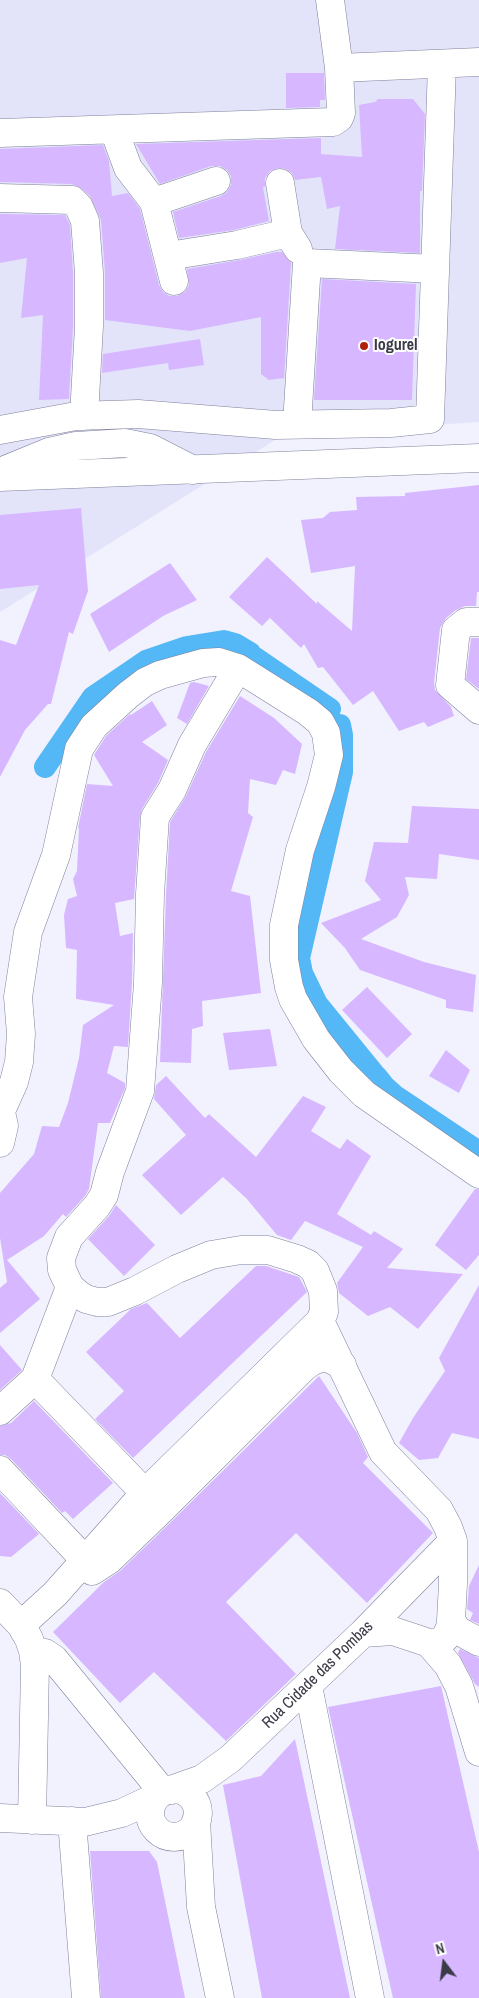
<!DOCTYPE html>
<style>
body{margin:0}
#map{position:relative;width:479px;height:1998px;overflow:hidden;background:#f1f2fe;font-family:"Archivo Narrow",sans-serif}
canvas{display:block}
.north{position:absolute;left:419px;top:1938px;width:50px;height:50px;-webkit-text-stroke:4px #fff;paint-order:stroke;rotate:345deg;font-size:14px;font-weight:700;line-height:20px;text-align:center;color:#3a3b47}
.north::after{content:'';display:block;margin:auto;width:18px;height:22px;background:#3a3b47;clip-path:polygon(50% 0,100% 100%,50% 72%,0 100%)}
</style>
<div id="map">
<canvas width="479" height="1998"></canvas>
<div class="north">N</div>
</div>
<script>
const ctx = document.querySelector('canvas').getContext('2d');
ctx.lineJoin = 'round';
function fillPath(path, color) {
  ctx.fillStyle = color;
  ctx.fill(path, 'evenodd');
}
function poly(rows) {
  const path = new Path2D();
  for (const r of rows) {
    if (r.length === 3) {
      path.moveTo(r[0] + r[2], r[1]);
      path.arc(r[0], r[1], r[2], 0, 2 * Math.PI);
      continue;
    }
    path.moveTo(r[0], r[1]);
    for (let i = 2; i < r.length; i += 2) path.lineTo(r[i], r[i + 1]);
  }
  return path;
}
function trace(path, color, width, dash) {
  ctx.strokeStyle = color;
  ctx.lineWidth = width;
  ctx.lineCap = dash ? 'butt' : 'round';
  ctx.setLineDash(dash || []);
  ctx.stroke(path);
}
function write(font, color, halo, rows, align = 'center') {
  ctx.font = font + ' "Archivo Narrow",sans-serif';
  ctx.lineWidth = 4;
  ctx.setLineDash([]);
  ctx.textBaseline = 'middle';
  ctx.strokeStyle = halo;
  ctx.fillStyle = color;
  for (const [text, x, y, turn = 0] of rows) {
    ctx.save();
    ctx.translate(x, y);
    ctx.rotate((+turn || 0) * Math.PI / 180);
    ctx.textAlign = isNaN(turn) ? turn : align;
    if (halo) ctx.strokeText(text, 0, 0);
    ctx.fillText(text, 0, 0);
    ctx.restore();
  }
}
fillPath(poly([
 [0,0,479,0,479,422,283,435,0,612]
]), '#e3e4fa');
trace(poly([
 [254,657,330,709],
 [340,725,342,735,342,772,299,958,302,973,317,1004,374,1074],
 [45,767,93,697,146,661,187,647,224,641,235,644,250,653],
 [377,1077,385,1087,395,1096,479,1152]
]), '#54b8f6', 22);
fillPath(poly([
 [286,73,324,73,325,100,320,100,320,107,286,108],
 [378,99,413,99,425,114,422,191,420,191,420,253,335,249,340,206,327,209,321,177,295,180,292,173,286,169,278,168,270,171,265,178,265,187,263,187,269,221,234,230,179,238,173,212,221,196,227,192,231,185,231,176,227,170,220,166,211,166,160,184,136,144,321,138,321,154,362,157,359,105,375,102],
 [103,145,109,161,112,196,128,193,140,209,159,285,163,292,169,296,177,296,185,292,189,285,187,269,240,260,276,252,282,252,291,263,284,378,269,380,261,374,261,317,190,331,105,320,105,272,101,220,90,196,82,189,72,184,0,182,0,149],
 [0,214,65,215,70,225,73,274,73,326,69,399,39,400,43,315,21,318,27,258,0,263],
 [322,279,416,284,412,400,314,400],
 [200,339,204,365,169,370,168,363,102,373,103,354],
 [479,485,479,592,477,592,476,606,465,606,456,610,446,618,440,628,434,683,435,690,451,707,454,716,428,727,424,722,399,731,373,691,353,705,323,667,318,668,304,644,301,648,270,618,262,626,229,597,267,557,317,604,317,601,352,631,355,566,311,573,301,520,323,518,330,512,357,510,356,497,405,496,405,493],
 [81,508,88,591,73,634,69,632,51,704,48,704,25,730,0,777,0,640,16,645,39,585,0,589,0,515],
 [170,563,197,600,163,616,109,652,90,614],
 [471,638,479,638,479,689,466,679],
 [194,682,209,686,187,724,177,718,190,683],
 [240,696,274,718,302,744,295,774,283,770,276,785,250,779,248,813,253,817,231,891,250,896,261,993,202,1001,203,1026,192,1029,191,1063,160,1062,166,895,170,822,186,796,206,752],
 [152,701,167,725,142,742,168,760,158,783,142,809,140,816,134,899,115,903,120,936,133,933,132,982,128,1047,114,1046,107,1073,125,1083,125,1088,110,1123,98,1123,89,1189,85,1196,66,1217,63,1214,44,1236,7,1260,40,1299,0,1333,0,1288,7,1282,0,1238,0,1193,34,1154,42,1126,59,1127,68,1103,79,1058,83,1025,114,1005,76,999,77,950,66,948,64,915,68,899,77,896,73,879,77,871,79,828,78,828,87,784,113,786,94,755,106,736,130,714,131,715],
 [412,806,479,809,479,860,439,854,437,879,405,877,409,895,397,917,361,939,424,962,476,975,473,1012,446,1008,446,1000,360,970,345,948,321,923,381,900,365,881,374,842,408,843],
 [367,987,412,1034,387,1058,342,1010],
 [270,1029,277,1066,229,1070,223,1033],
 [446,1050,470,1070,459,1093,429,1076],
 [166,1076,205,1118,209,1114,256,1157,303,1096,326,1107,311,1131,340,1149,347,1139,371,1156,337,1214,371,1235,374,1231,403,1249,387,1268,463,1274,418,1329,390,1307,368,1316,339,1293,337,1283,363,1247,305,1221,291,1240,277,1235,246,1198,223,1177,181,1215,142,1175,186,1135,154,1099,156,1085],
 [475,1189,479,1189,479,1255,466,1270,435,1245],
 [116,1205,155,1245,124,1276,88,1239,109,1216],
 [256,1266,266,1266,299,1277,307,1292,133,1458,95,1419,124,1391,86,1352,131,1309,147,1303,180,1338],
 [479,1285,479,1439,452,1433,438,1458,419,1460,399,1443,413,1418,445,1371,439,1358],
 [0,1345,22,1370,0,1390],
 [319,1376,357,1433,368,1457,363,1463,433,1533,367,1603,296,1533,226,1602,296,1674,226,1741,154,1672,120,1703,53,1632,104,1582,120,1571,173,1520],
 [34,1401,113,1483,73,1519,65,1511,62,1513,11,1459,5,1455,0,1455,0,1426,11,1423],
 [0,1493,39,1534,11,1557,0,1556],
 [479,1565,479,1624,470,1620,473,1613,467,1609,469,1586],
 [460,1649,479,1658,479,1687,475,1684,458,1653],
 [441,1686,479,1852,479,1998,393,1998,328,1707],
 [295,1739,350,1998,262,1998,223,1785,261,1776],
 [90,1851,149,1851,157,1862,185,1998,101,1998]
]), '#d7b7ff');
const minor = poly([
 [330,0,339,68,479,62],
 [114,130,128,168,154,202,174,281],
 [0,133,333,122,339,118,341,113,339,68],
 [280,183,288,233,298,249],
 [0,198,72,200,79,207,85,221,89,273,89,326,84,416],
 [154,202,216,181],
 [181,254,237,245,288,233],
 [297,424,307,263,435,269],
 [0,430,76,416,138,414,276,425,391,423,430,419,442,65],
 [0,472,49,452,76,446,125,443,150,448,193,470],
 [479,622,466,622,456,630,450,685,479,710],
 [0,1113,14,1082,19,1062,21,1034,18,997,28,932,56,855,79,749,94,726,128,695,145,682,160,675,203,663,219,662,238,668,308,712,320,722,326,733,329,755,321,787,300,850,284,925,284,960,289,987,293,999,316,1039,341,1071,364,1094,479,1174],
 [0,1143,4,1126,1,1112],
 [70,1287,35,1379,145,1493],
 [320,1321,383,1452,439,1510,448,1527,453,1541,453,1584,451,1620,450,1628,445,1638,439,1642,429,1643,393,1631,363,1633],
 [0,1411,35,1379],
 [0,1470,85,1560],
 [92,1571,109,1560,162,1509,304,1367,311,1362,320,1358,328,1358,342,1365],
 [0,1603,21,1625,29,1639,33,1651,35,1665,32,1820],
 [451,1620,457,1630,479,1642],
 [21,1625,55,1594,145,1493,320,1321,324,1312,323,1291,315,1271,308,1264,297,1259,268,1250,241,1250,211,1255,177,1269,135,1291,108,1302,97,1302,86,1299,78,1294,70,1287,62,1270,61,1258,69,1237,97,1206,104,1195,110,1172,140,1091,148,983,150,894,155,817,172,790,192,745,238,668],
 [429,1643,448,1665,459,1686,479,1752],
 [33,1651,45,1653,54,1659,163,1792],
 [308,1686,370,1998],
 [174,1813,24],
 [171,1790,202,1779,230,1759,363,1633,453,1541],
 [0,1818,85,1822,122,1813,156,1797],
 [72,1821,86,1998],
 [196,1821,201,1907,220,1998]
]);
const major = poly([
 [0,477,479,458]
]);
trace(minor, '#7f819b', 29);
trace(major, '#7f819b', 29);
trace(minor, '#fff', 28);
trace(major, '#fff', 28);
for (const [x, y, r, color] of [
 [364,346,5,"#af200a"]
]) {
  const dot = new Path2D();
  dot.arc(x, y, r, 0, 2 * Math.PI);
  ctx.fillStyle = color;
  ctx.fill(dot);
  trace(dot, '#fff', 2);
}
write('bold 16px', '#3a3b47', '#fff', [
 ["Iogurel",374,346]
], 'left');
write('16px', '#3a3b47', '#fff', [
 ["Rua Cidade das Pombas",318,1675,-44]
]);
</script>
